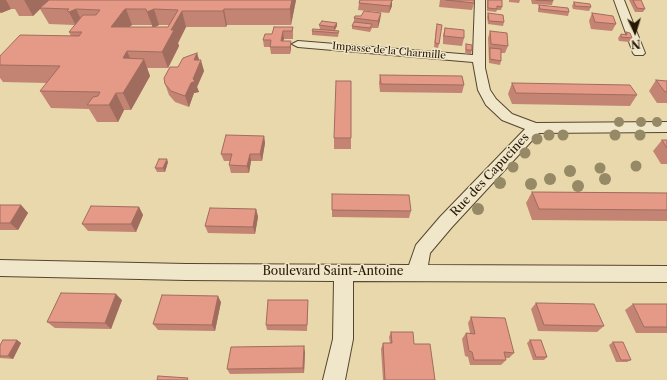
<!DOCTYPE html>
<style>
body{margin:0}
#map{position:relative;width:667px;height:380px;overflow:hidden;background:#e8d8ac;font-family:"Libre Caslon Text",serif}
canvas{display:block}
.north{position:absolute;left:615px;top:12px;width:40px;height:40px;-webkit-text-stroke:3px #f0e6c9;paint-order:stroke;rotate:176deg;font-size:11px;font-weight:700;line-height:16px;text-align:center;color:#261604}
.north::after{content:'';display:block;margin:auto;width:14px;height:18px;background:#261604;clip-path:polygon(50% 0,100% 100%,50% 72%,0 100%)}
</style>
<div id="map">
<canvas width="667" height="380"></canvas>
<div class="north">N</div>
</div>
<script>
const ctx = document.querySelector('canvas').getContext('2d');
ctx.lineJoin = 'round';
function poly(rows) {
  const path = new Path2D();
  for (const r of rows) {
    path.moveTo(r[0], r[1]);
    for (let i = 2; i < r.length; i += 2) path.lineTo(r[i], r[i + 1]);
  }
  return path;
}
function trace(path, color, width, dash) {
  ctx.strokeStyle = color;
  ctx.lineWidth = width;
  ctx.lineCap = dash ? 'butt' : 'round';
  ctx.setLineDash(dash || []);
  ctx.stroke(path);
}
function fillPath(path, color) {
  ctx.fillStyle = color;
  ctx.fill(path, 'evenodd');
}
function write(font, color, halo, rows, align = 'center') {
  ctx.font = font + ' "Libre Caslon Text",serif';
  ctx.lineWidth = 3;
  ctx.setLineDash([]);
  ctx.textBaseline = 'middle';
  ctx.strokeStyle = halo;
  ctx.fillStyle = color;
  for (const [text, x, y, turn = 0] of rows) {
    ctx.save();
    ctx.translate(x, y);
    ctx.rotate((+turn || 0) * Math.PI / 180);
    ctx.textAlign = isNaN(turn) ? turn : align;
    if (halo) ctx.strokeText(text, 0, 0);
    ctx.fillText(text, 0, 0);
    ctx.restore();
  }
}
const minor = poly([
 [475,0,485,0,485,68,490,90,496,99,512,114,536,123,667,122,667,132,539,133,452,227,430,253,428,265,667,266,667,282,353,281,353,339,345,380,323,380,333,339,334,281,186,280,0,276,0,260,186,264,409,265,416,245,440,217,525,129,502,120,486,105,478,90,473,62,298,47,292,44,298,41,473,55,475,0],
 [614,0,624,0,645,53,643,55,635,55,633,53,614,0]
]);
trace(minor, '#56462e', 2);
fillPath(minor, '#f0e6c9');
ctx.fillStyle = '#968966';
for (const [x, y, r] of [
 [619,122,5],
 [641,122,5],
 [657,122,5],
 [549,135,5.5],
 [563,135,5.5],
 [615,135,5.5],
 [640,135,5.5],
 [537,139,5.5],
 [525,153,5.5],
 [636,166,5.5],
 [513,167,5.5],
 [600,168,5.5],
 [570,171,6],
 [550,179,6],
 [605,179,6],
 [500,183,6],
 [531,184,6],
 [578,186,6],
 [478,209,6]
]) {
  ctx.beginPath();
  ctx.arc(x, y, r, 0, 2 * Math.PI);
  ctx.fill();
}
fillPath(poly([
 [0,0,296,0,291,25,227,25,226,27,186,27,178,43,179,46,168,68,147,68,150,76,131,110,124,110,118,122,97,122,89,109,51,108,40,91,47,83,3,82,0,78,0,56,71,36,69,32,75,25,74,25,49,24,40,9,33,16,19,16,15,9,11,9,1,13,0,13],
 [132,25,152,25,152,27,130,27],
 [159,25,169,25,168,27,155,27],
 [360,0,393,0,393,1,392,1,392,6,389,13,358,10,359,3],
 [440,0,474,0,474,3,472,10,439,7],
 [487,0,502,0,502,7,501,10,497,10,496,12,487,11],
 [509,0,520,0,519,3,509,2],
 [531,0,553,0,553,1,552,5,532,4],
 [629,0,641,0,645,9,643,12,635,12],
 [574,2,591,7,589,11,573,9,572,6],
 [539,5,569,12,568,16,538,12,538,9],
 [381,13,380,20,378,28,372,28,370,32,352,29,352,26,354,22,354,18],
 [488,13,504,22,503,26,488,24,487,17],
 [592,13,616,24,612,31,591,29,589,21],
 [337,23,337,26,335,30,339,31,338,37,312,35,312,31,320,29,319,25],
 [293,27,293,39,284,39,283,41,291,41,291,48,290,54,271,54,270,47,264,47,263,40,272,34],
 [436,28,439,44,438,48,434,47],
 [445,28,464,38,462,46,443,44,443,35],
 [490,31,508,46,505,53,501,53,501,61,500,65,489,63,488,38],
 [626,32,632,38,629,42,619,41,618,38,621,34,625,35],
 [466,44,472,50,471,54,465,54],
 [197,53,199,60,204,71,197,87,199,92,194,93,189,107,175,102,169,95,165,84,178,67],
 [380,75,464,85,462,93,380,92,379,83],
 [656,80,667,81,667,103,657,103,649,91],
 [512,83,637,95,630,106,512,104,508,94],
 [264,136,265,143,262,161,251,161,249,173,231,173,229,165,230,161,224,161,221,154],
 [334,138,351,138,351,149,334,149],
 [662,140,667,140,667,164,661,164,653,151],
 [168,162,165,172,157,172,155,168],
 [532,192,667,193,667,221,532,220,526,203],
 [332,194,411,211,409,218,332,217],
 [0,205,21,205,28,213,18,230,0,230],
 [139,207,143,215,136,232,88,231,82,224],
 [256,209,258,217,255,234,208,233,205,226],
 [122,300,111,329,55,328,47,322],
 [221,302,215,331,158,330,153,324],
 [536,303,604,326,597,332,538,331,531,309],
 [633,304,667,304,667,333,636,333,625,310],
 [308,306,307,331,267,330,266,325],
 [471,317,514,353,509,358,505,358,506,360,501,365,470,365,468,357,465,356,462,339,466,333,470,333,468,323],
 [391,332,414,344,435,380,383,380,381,349,383,343,390,343,389,337],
 [17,340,21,343,13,359,0,358,0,345],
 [530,340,547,357,544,360,533,360,527,343],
 [613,342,631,360,627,362,616,362,609,345],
 [305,352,304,373,230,374,227,369]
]), '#c48473');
fillPath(poly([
 [0,0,6,0,11,9,1,13,0,11],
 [24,0,49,0,33,16],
 [292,0,296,0,291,25,290,9],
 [392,0,392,6,389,13,390,6],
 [76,9,84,25,77,28,69,12],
 [126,9,132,25,130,26,121,39,111,27,124,10],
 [154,9,159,25,153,28,147,12],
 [224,9,227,25,226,27,223,11],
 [182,11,186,27,178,43,179,46,168,68,162,52,171,30],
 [381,13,380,20,378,28,378,21],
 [337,23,337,26,334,31,334,27],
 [283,31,284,39,282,47,281,41],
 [291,41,291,48,290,54,290,47],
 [127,51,134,68,123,58],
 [197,53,200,63,201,60,204,71,197,87,199,92,194,93,189,107,185,96,193,79,194,60],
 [144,59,150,76,131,110,123,93],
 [116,93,124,110,118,122,109,105],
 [264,136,265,143,262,161,260,154],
 [250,154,251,161,249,173,247,166],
 [167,159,168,162,165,172,163,168],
 [21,205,28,213,18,230,10,223],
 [139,207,143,215,136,232,131,224],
 [256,209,258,217,255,234,253,227],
 [116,294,122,300,111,329,105,323],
 [218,296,221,302,215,331,212,325],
 [17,340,21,343,13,359,8,356],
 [304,346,305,352,304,373,303,368]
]), '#a06c5e');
const building = poly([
 [49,0,292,0,290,9,224,9,223,11,182,11,171,30,174,30,162,52,127,51,123,58,144,59,123,93,116,93,109,105,87,105,93,97,98,96,100,92,40,91,60,66,0,65,0,56,20,35,79,36,82,32,69,32,83,15,96,15,100,10,76,9,69,12,67,10,69,9,40,8,49,0],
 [126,9,146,9,147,12,154,9,178,10,168,27,111,27,124,10,126,9],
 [360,0,392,0,390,6,359,3,360,0],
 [446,0,474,0,474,3,446,0],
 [488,0,502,0,502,7,497,6,497,9,488,8,488,0],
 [536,0,553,0,553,1,536,0],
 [633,0,641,0,645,9,637,8,633,0],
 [574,2,590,4,591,7,575,6,574,2],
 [539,5,568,8,569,12,540,9,539,5],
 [364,11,381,13,378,21,354,18,355,16,361,16,364,11],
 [488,13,503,15,504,22,489,21,488,13],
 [592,13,613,16,616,24,595,22,592,13],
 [322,21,337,23,334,27,319,25,322,21],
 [354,22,372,24,370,28,352,26,354,22],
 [437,24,442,25,439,44,435,43,437,24],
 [274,27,293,27,292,31,283,31,281,41,291,41,290,47,270,47,271,40,263,40,265,34,272,34,274,27],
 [445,28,464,30,464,38,444,36,445,28],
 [313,29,339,31,338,33,312,31,313,29],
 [490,31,507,33,508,46,491,44,490,31],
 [626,32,630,33,632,38,621,37,621,34,627,35,626,32],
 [466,44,472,45,472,50,466,50,466,44],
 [490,48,501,49,501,61,490,59,490,48],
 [197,53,194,60,201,60,193,79,195,81,191,83,185,96,171,91,165,84,164,78,170,67,178,67,183,58,197,53],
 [380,75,462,76,464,85,381,84,380,75],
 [656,80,667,81,667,92,665,92,656,80],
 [336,81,351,81,351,138,334,138,336,81],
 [512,83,630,85,637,95,516,93,512,83],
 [226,135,264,136,260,154,250,154,247,166,229,165,232,154,221,154,226,135],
 [662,140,667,140,667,148,662,140],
 [159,159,167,159,163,168,155,168,159,159],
 [532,192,667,193,667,210,539,209,532,192],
 [332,194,409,195,411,211,332,210,332,194],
 [0,205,21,205,10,223,0,223,0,205],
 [91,206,139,207,131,224,82,224,91,206],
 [210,208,256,209,253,227,205,226,210,208],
 [61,293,116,294,105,323,47,322,61,293],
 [162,295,218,296,212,325,153,324,162,295],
 [268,300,308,300,307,325,266,325,268,300],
 [536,303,594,304,604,326,544,325,536,303],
 [633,304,667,304,667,327,644,327,633,304],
 [471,317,505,318,514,353,504,352,506,360,474,360,472,352,469,351,466,333,475,334,471,317],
 [391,332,413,332,414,344,430,344,435,380,385,380,383,343,392,343,391,332],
 [3,340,17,340,8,356,0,356,0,345,3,340],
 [530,340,541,340,547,357,536,357,530,340],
 [613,342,623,342,631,360,621,360,613,342],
 [304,346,303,368,227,369,231,347,304,346],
 [158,376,188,378,187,380,157,380,158,376]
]);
fillPath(building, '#e49a86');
trace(building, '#a06c5e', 1);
write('10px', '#261604', '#f0e6c9', [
 ["Impasse de la Charmille",389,51,5]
]);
write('12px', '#261604', '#f0e6c9', [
 ["Rue des Capucines",490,175,-47],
 ["Boulevard Saint-Antoine",333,272]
]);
</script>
